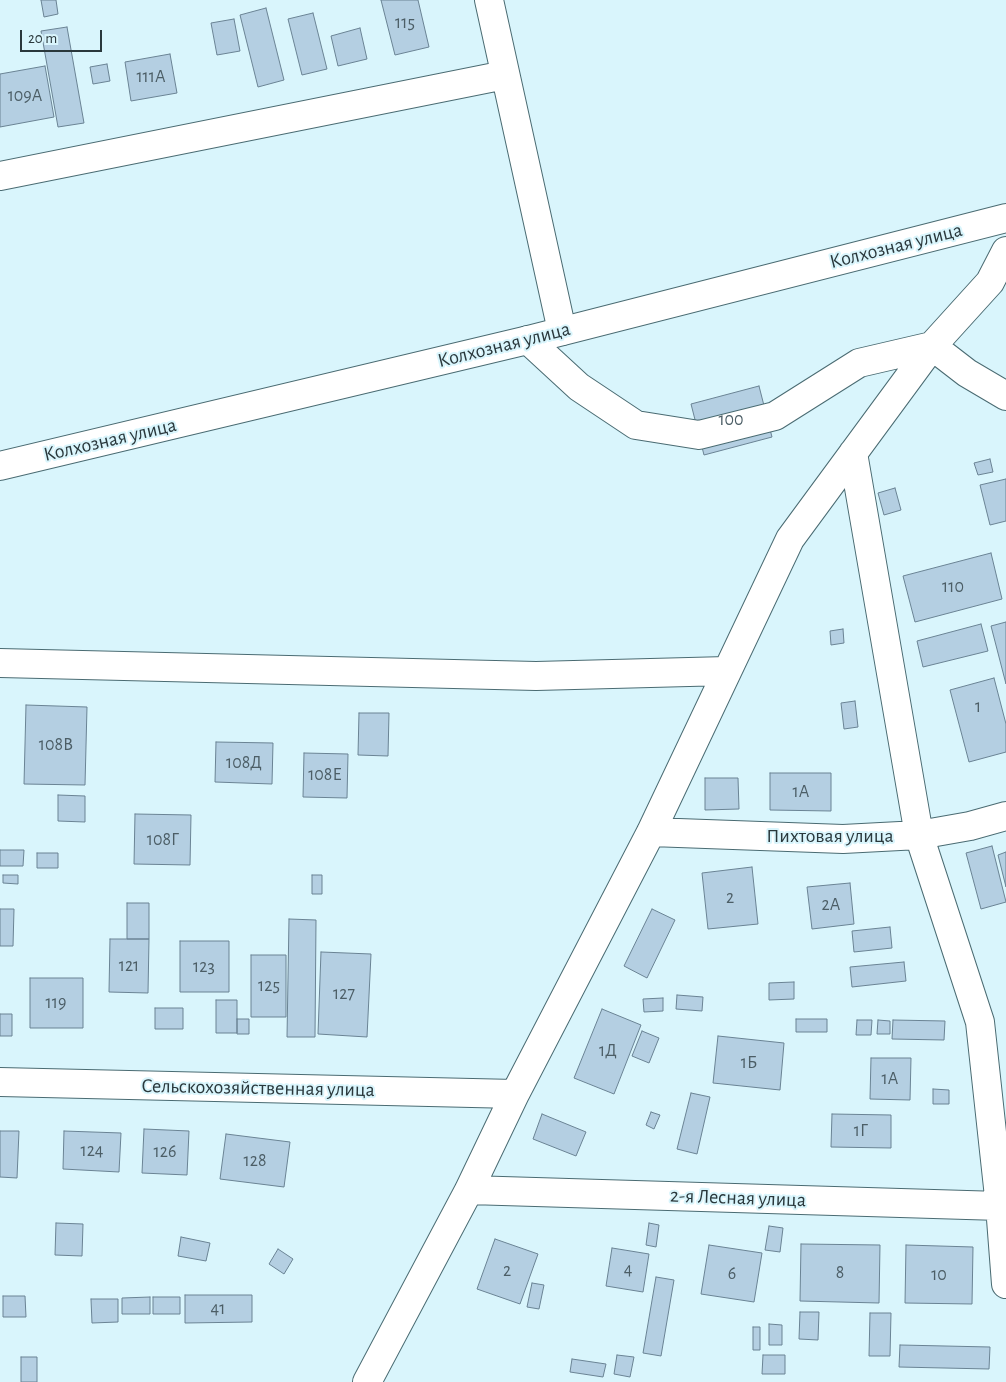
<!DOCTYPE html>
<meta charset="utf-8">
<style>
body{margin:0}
#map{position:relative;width:1006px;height:1382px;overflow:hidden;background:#d9f5fc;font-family:"Alegreya Sans",sans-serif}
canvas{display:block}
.scale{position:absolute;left:20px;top:30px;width:82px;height:22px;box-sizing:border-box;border:2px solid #2a383c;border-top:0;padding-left:6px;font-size:15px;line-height:18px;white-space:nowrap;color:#2a383c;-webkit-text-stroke:4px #d9f5fc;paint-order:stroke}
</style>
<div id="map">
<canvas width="1006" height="1382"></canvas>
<div class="scale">20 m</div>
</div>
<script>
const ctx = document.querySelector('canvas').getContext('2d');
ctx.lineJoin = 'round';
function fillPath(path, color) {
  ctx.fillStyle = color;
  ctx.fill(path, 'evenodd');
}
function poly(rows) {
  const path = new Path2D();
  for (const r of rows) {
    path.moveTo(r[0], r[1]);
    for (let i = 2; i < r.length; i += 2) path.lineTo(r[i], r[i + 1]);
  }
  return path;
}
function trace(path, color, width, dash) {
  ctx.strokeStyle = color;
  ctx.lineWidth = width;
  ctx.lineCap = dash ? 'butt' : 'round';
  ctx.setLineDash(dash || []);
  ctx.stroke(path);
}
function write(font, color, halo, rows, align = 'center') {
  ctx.font = font + ' "Alegreya Sans",sans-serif';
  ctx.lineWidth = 4;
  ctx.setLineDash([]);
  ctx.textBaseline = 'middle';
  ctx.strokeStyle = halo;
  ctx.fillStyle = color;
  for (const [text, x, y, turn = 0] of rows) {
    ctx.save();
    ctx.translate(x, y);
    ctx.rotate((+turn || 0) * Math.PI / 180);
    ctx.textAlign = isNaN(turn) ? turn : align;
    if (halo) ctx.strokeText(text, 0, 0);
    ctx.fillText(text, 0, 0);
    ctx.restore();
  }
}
const building = poly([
 [41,0,56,0,58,14,44,17,41,0],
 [381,0,418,0,429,47,395,55,381,0],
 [266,8,284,80,258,87,240,15,266,8],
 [313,13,327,69,302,75,288,19,313,13],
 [234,19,240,51,217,55,211,23,234,19],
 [67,27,84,123,58,127,41,31,67,27],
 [360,28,367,59,338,66,331,36,360,28],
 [170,54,177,93,131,101,125,62,170,54],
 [107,64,110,81,93,84,90,67,107,64],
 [45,66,54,117,0,127,0,74,45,66],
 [759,386,772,437,704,455,691,404,759,386],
 [990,459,993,472,978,475,974,463,990,459],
 [1006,479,1006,521,990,525,980,485,1006,479],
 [895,488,901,510,884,515,878,493,895,488],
 [991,553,1002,599,915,622,903,576,991,553],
 [1006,622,1006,684,991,626,1006,622],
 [981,624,988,651,923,667,917,641,981,624],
 [843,629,844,643,831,645,830,631,843,629],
 [994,678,1006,724,1006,752,969,762,950,690,994,678],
 [855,701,858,727,844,729,841,703,855,701],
 [26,705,87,707,85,785,24,784,26,705],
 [359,713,389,713,388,756,358,755,359,713],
 [216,742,273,743,272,784,215,782,216,742],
 [304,753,348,754,347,798,303,797,304,753],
 [770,773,831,773,831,811,770,810,770,773],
 [705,778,738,778,739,809,705,810,705,778],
 [58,795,85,796,85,822,58,821,58,795],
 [135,814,191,815,190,865,134,864,135,814],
 [992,846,1006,902,981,909,966,853,992,846],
 [0,850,24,850,23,866,0,866,0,850],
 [1006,852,1006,887,998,855,1006,852],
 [37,853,58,853,58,868,37,868,37,853],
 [752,867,758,924,708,929,702,873,752,867],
 [3,875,18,875,18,884,3,883,3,875],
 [312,875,322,875,322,894,312,894,312,875],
 [850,883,854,924,812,929,807,887,850,883],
 [127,903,149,903,149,939,127,939,127,903],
 [0,909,14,909,13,946,0,946,0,909],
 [652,909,675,920,647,978,624,966,652,909],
 [289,919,316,920,315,1037,287,1037,289,919],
 [890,927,892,948,854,952,852,931,890,927],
 [110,939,149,939,148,993,109,992,110,939],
 [180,941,229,941,229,992,180,992,180,941],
 [321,952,371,954,367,1037,318,1034,321,952],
 [251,955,286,955,286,1017,251,1017,251,955],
 [904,962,906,981,852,987,850,967,904,962],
 [30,978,83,978,83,1028,30,1028,30,978],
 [794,982,794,999,769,1000,769,983,794,982],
 [677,995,703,997,702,1011,676,1009,677,995],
 [663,998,663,1011,644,1012,643,999,663,998],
 [216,1000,237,1000,237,1033,216,1033,216,1000],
 [155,1008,183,1008,183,1029,155,1029,155,1008],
 [602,1009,641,1025,614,1094,574,1078,602,1009],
 [0,1014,12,1014,12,1036,0,1036,0,1014],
 [237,1019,249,1019,249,1034,237,1034,237,1019],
 [796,1019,827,1019,827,1032,796,1032,796,1019],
 [857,1020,872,1020,871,1035,856,1035,857,1020],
 [878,1020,890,1021,890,1034,877,1034,878,1020],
 [893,1020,945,1021,944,1040,892,1039,893,1020],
 [642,1031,659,1038,649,1063,632,1056,642,1031],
 [718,1036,784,1043,780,1090,713,1083,718,1036],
 [871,1058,911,1058,910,1100,870,1099,871,1058],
 [933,1089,949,1090,949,1104,933,1104,933,1089],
 [691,1093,710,1097,697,1154,677,1149,691,1093],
 [651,1112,660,1115,654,1129,646,1125,651,1112],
 [542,1114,586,1132,576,1156,533,1139,542,1114],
 [832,1114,891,1115,891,1148,831,1147,832,1114],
 [144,1129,189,1131,187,1175,142,1173,144,1129],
 [0,1131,19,1131,17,1178,0,1177,0,1131],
 [64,1131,121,1133,119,1172,63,1169,64,1131],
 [226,1134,290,1142,284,1187,220,1179,226,1134],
 [56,1223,83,1224,82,1256,55,1255,56,1223],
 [649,1223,659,1225,656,1247,646,1245,649,1223],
 [769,1226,783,1228,780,1252,765,1250,769,1226],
 [181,1237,210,1243,206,1261,178,1256,181,1237],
 [495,1239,538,1254,520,1304,477,1289,495,1239],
 [801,1244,880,1245,879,1303,800,1301,801,1244],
 [709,1245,762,1253,754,1302,701,1294,709,1245],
 [906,1245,973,1247,972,1304,905,1303,906,1245],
 [612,1248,649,1254,643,1292,606,1286,612,1248],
 [278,1249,293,1259,284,1274,269,1264,278,1249],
 [656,1277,674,1280,661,1356,643,1353,656,1277],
 [532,1283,544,1285,539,1309,527,1307,532,1283],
 [185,1295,252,1295,252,1322,185,1323,185,1295],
 [3,1296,25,1296,26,1317,3,1317,3,1296],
 [150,1297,150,1314,122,1314,122,1298,150,1297],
 [153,1297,180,1297,180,1314,153,1314,153,1297],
 [91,1299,118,1299,118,1322,92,1323,91,1299],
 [800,1312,819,1312,818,1340,799,1339,800,1312],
 [870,1313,891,1313,890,1356,869,1356,870,1313],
 [769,1324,782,1325,782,1345,769,1345,769,1324],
 [753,1327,760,1327,760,1350,753,1350,753,1327],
 [900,1345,990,1347,989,1369,899,1367,900,1345],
 [617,1355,634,1357,630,1377,614,1374,617,1355],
 [763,1355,785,1355,785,1374,762,1374,763,1355],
 [21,1357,37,1357,37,1382,21,1382,21,1357],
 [572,1359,606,1364,603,1377,570,1372,572,1359]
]);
fillPath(building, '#b4cfe2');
trace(building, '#6a8394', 1);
const minor = poly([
 [489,0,562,331],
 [0,176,505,75],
 [528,340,579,387,636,425,699,435,775,416,859,363,932,346,967,373,1006,396],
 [853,453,919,835,980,1022,1000,1206,1006,1284],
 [0,663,536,676,727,671],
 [651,832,843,839,919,835,970,826,1006,816],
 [0,1082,515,1094],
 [469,1190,1000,1206,1006,1205],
 [367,1382,469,1190,515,1094,651,832,790,539,932,346,990,282,1006,251]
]);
const major = poly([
 [0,466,528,340,1006,218]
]);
trace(minor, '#4a6b72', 30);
trace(major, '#4a6b72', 30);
trace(minor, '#fff', 28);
trace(major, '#fff', 28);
write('18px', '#4c5e66', null, [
 ["115",405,23],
 ["111А",151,77],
 ["109А",25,96],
 ["100",731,420],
 ["110",953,587],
 ["1",978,707],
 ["108В",56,745],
 ["108Д",244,763],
 ["108Е",325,775],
 ["1А",801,792],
 ["108Г",163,840],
 ["2",730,898],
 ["2А",831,905],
 ["121",129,966],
 ["123",204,967],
 ["125",269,986],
 ["127",344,994],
 ["119",56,1003],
 ["1Д",608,1051],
 ["1Б",749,1063],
 ["1А",890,1079],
 ["1Г",861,1131],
 ["124",92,1151],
 ["126",165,1152],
 ["128",255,1161],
 ["4",628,1270],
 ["2",507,1271],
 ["8",840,1273],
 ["6",732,1274],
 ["10",939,1275],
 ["41",218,1309]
]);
write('20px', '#2a383c', '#d9f5fc', [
 ["Колхозная улица",896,246,-14],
 ["Колхозная улица",504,345,-14],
 ["Колхозная улица",110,440,-13],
 ["Пихтовая улица",830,836],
 ["Сельскохозяйственная улица",258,1088,1],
 ["2-я Лесная улица",738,1198,2]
]);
</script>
